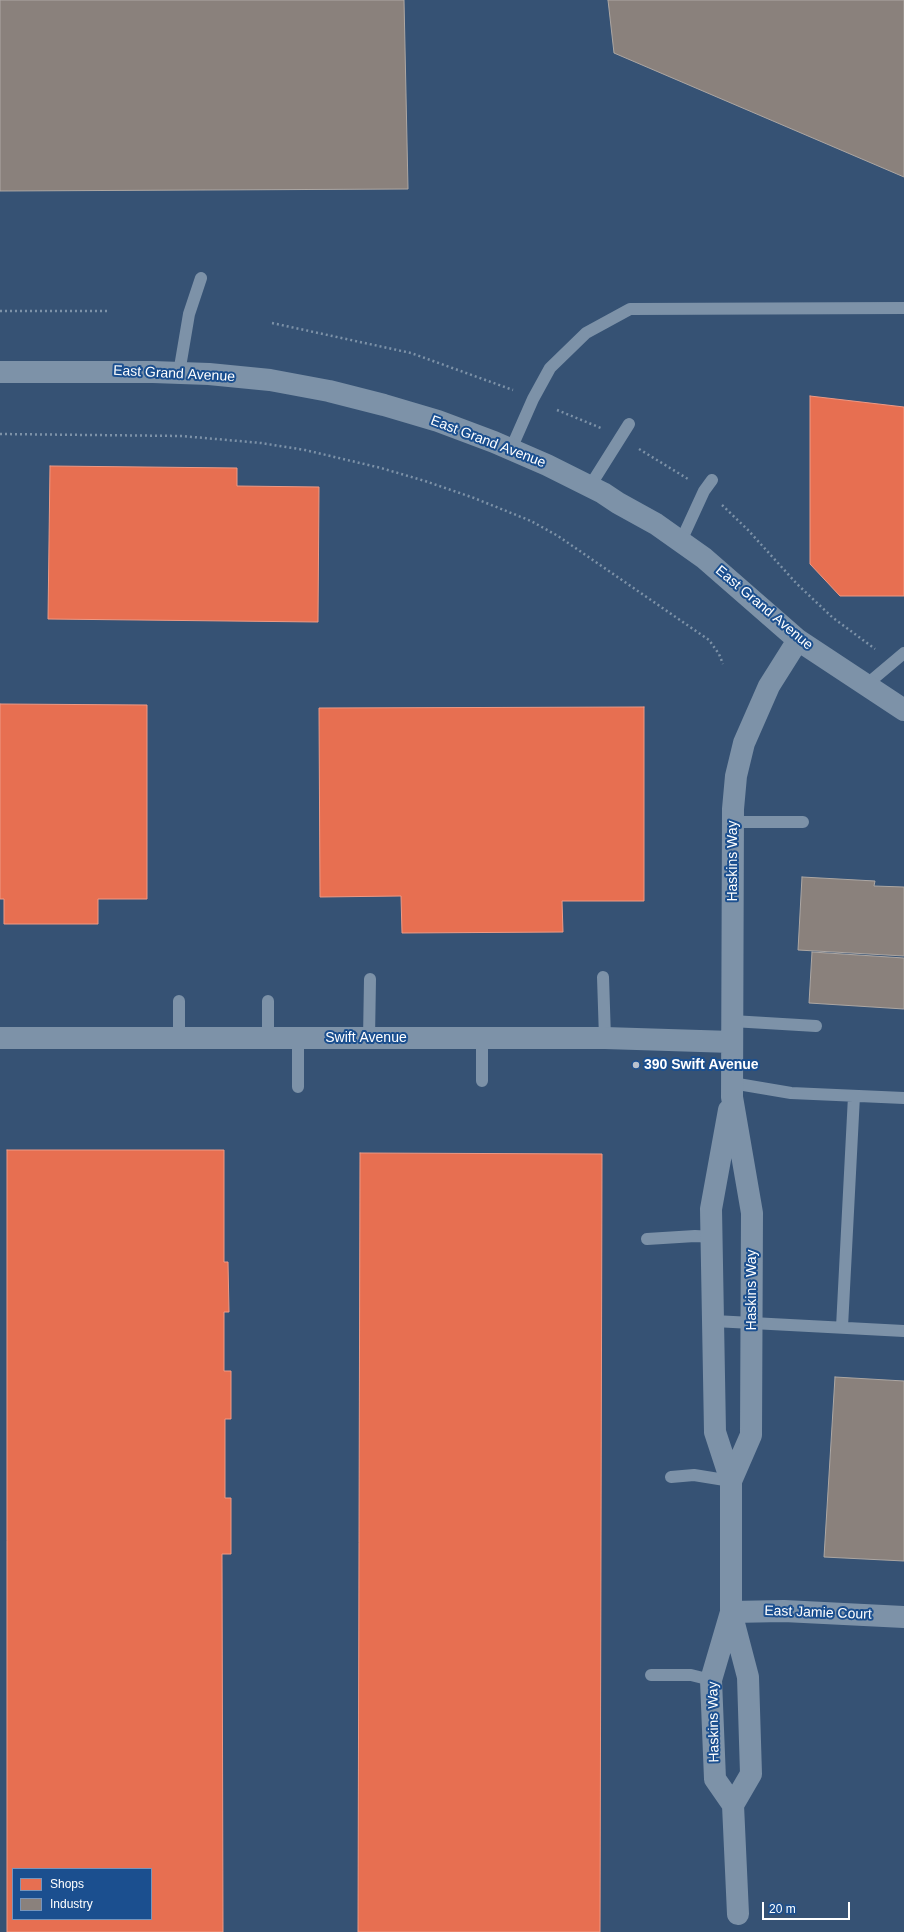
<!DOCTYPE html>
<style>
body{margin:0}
#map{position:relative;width:904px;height:1932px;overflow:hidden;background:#365274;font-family:Helvetica,sans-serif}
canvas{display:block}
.legend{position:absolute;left:12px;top:1868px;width:140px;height:52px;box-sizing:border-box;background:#1b4f8f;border:1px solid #7695bc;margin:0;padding:5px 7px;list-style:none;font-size:12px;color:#fff}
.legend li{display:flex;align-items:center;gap:8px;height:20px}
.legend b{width:20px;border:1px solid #7695bc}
.scale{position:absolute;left:762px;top:1902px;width:88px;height:18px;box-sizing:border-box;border:2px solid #fff;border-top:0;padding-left:5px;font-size:12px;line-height:14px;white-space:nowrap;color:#fff;-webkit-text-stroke:3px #1b4f8f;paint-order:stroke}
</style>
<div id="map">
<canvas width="904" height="1932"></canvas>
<ul class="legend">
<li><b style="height:11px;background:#e76f51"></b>Shops</li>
<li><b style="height:11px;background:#8a817c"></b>Industry</li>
</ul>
<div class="scale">20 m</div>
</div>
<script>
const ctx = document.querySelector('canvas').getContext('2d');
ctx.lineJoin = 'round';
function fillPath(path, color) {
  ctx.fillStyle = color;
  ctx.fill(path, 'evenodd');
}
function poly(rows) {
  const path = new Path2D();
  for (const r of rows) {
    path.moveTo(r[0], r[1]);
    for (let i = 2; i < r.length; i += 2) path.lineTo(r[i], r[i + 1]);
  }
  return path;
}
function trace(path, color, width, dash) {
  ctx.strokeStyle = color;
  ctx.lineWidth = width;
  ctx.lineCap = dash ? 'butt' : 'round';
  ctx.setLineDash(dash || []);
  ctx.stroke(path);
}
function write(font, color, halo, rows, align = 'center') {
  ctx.font = font + ' Helvetica,sans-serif';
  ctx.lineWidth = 4;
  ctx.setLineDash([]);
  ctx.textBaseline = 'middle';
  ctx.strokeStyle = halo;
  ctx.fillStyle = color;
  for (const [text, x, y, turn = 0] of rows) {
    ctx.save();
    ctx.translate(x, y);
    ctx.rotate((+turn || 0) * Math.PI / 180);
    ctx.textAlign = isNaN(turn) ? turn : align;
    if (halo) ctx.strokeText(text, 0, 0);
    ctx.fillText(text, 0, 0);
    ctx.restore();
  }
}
const shops = poly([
 [810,396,904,407,904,596,840,596,810,564,810,396],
 [50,466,237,468,237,486,319,487,318,622,48,619,50,466],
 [0,704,147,705,147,899,98,899,98,924,4,924,4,899,0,899,0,704],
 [644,707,644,901,562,901,563,932,402,933,401,896,320,897,319,708,644,707],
 [7,1150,224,1150,224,1262,228,1262,229,1312,224,1312,224,1371,231,1371,231,1419,225,1419,225,1498,231,1498,231,1554,222,1554,223,1932,7,1932,7,1150],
 [13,1869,151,1869,151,1919,13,1919,13,1869],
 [360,1153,602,1154,600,1932,358,1932,360,1153]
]);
fillPath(shops, '#e76f51');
trace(shops, '#ee9a85', 1);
const industry = poly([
 [0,0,404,0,408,189,0,191,0,0],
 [608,0,904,0,904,177,614,53,608,0],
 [802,877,875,881,874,886,904,887,904,956,798,950,802,877],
 [812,952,904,958,904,1009,809,1003,812,952],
 [835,1377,904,1381,904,1561,824,1557,835,1377]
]);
fillPath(industry, '#8a817c');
trace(industry, '#ada7a3', 1);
trace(poly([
 [0,311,110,311],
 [272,323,411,353,513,390],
 [557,410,601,428],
 [0,434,182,436,261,443,305,450,381,468,425,481,474,498,531,521,558,536,709,640,719,654,723,664],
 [639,449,688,479],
 [722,505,748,530,797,584,832,617,875,649]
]), '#7d92a8', 2.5, [2, 3]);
trace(poly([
 [179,373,189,314,201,278],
 [511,449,533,399,550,368,586,333,630,309,904,308],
 [590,486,629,424],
 [681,541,704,491,712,480],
 [866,685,904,653],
 [733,822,803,822],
 [603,977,605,1038],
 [268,1001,268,1038],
 [732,1021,816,1026],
 [179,1038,179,1001],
 [298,1038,298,1087],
 [369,1038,370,979],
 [482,1038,482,1081],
 [732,1083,791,1093,904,1098],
 [647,1239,695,1236,713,1237],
 [714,1321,904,1331],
 [842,1327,854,1096],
 [671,1477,694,1475,731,1481],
 [651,1675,691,1675,711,1680]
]), '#7d92a8', 12);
trace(poly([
 [0,372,153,372,209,374,270,380,329,391,384,405,438,421,494,442,547,465,603,493,618,503,656,524,704,558,798,640,904,710],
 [0,1038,605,1038,732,1042],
 [729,1110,711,1209,715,1432,731,1481,731,1612,748,1677,751,1774,733,1805],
 [731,1481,751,1435,752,1213,732,1097,733,809,736,776,744,743,769,686,798,640],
 [731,1612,711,1680,715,1779,733,1805,738,1914],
 [731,1612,784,1611,904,1617]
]), '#7d92a8', 22);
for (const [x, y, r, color] of [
 [636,1065,4,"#b9c2ce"]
]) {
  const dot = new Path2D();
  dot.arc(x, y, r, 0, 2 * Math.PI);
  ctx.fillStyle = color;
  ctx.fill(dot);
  trace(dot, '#1b4f8f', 1.5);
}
write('14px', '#fff', '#1b4f8f', [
 ["East Grand Avenue",174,374,3],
 ["East Grand Avenue",488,442,21],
 ["East Grand Avenue",764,608,40],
 ["Haskins Way",733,861,-90],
 ["Swift Avenue",366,1038],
 ["Haskins Way",752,1290,-90],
 ["East Jamie Court",818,1613,2],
 ["Haskins Way",714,1722,-91]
]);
write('bold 14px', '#fff', '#1b4f8f', [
 ["390 Swift Avenue",644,1065]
], 'left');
</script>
